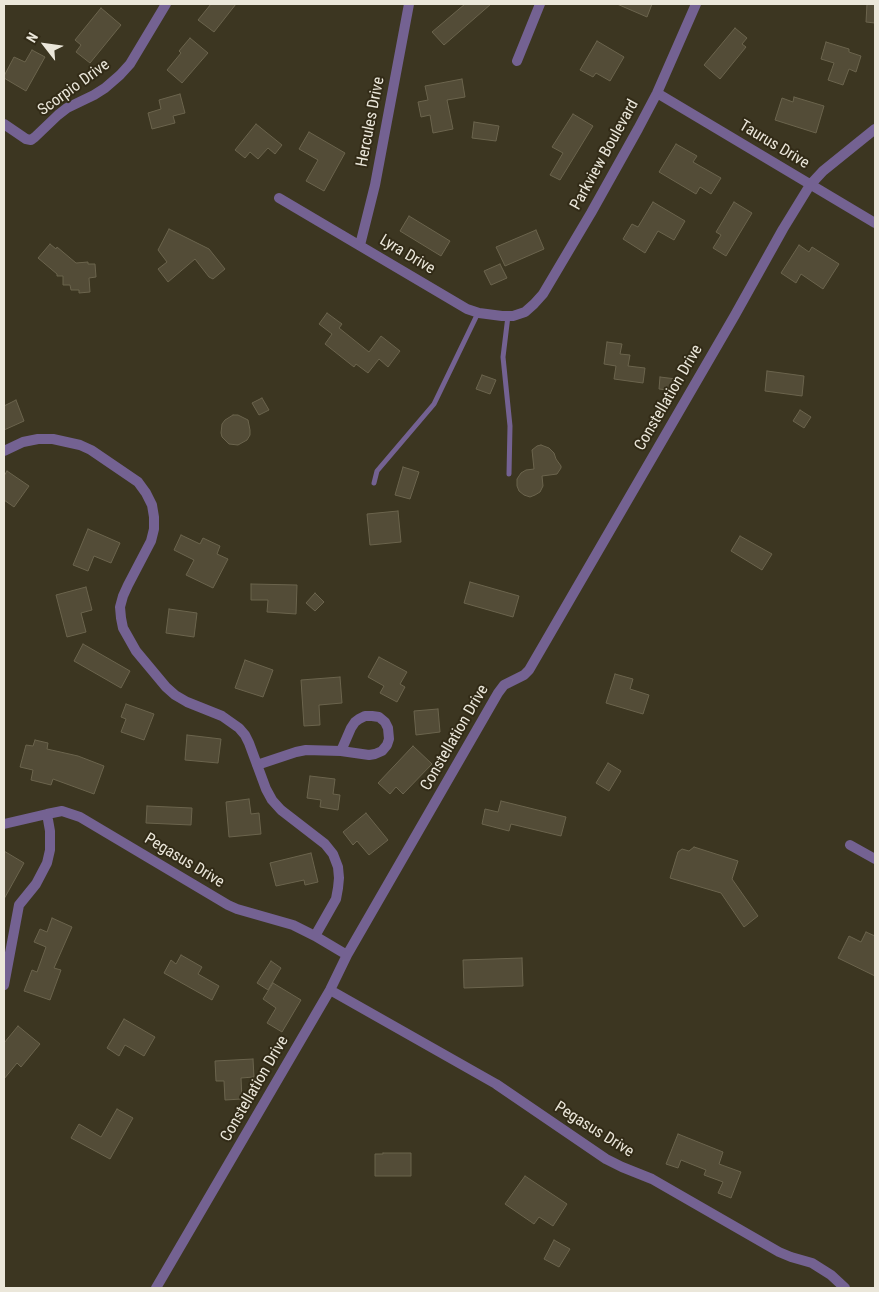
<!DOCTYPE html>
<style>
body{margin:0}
#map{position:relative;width:879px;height:1292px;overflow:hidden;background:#3c3621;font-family:"Roboto Condensed",sans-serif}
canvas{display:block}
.frame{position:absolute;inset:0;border:5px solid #ebe7da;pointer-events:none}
.north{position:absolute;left:20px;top:20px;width:50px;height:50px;-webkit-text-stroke:4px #322b17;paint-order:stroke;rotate:300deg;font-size:14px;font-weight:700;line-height:20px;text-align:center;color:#ebe7da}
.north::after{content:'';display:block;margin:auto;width:18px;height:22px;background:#ebe7da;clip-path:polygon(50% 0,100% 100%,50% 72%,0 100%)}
</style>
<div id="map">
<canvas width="879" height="1292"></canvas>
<div class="frame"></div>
<div class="north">N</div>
</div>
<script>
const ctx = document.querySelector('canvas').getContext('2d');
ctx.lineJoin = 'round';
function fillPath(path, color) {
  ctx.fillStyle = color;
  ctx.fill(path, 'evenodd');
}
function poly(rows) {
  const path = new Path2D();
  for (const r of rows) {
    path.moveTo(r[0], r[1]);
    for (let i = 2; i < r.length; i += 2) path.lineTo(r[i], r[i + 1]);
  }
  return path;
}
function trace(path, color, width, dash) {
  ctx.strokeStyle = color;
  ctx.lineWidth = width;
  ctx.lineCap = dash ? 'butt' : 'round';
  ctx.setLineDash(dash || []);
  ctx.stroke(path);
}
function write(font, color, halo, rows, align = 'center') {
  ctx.font = font + ' "Roboto Condensed",sans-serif';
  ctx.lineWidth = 4;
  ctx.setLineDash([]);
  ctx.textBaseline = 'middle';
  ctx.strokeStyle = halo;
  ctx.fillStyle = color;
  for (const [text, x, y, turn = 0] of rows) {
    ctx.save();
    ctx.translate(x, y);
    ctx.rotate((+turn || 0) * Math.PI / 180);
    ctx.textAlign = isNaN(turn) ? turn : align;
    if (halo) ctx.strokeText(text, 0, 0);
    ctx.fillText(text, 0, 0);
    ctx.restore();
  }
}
const building = poly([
 [211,4,236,4,214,32,198,20,211,4],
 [465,4,491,4,444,45,432,32,465,4],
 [617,4,652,4,647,17,617,4],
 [867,4,875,4,875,23,866,22,867,4],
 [101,8,121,25,90,63,76,52,81,45,75,40,101,8],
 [735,28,747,38,742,44,746,47,720,79,704,65,735,28],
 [190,38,208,53,182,83,167,70,181,53,179,51,190,38],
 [597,41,624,57,610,81,596,73,593,77,580,70,597,41],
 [826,42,849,49,849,52,861,56,856,72,849,69,843,85,828,80,834,63,821,59,826,42],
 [32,50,45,57,26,91,4,78,4,76,14,57,25,62,32,50],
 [462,79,465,97,447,100,453,129,433,133,430,115,421,117,418,102,428,100,425,86,462,79],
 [180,94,185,113,173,116,175,123,152,129,148,113,161,109,159,100,180,94],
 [794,97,824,106,816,133,775,120,782,98,793,102,794,97],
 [573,114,593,126,560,180,550,175,563,153,552,147,573,114],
 [474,122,499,126,496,141,472,138,474,122],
 [256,124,282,145,275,154,268,148,258,159,250,152,245,158,235,150,256,124],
 [309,132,345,153,324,191,306,181,318,160,299,149,309,132],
 [676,144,697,156,693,162,721,178,711,194,700,187,696,194,659,172,676,144],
 [653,202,685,221,674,240,658,231,645,253,623,239,632,224,638,227,653,202],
 [734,202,752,213,726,256,713,248,721,235,716,232,734,202],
 [409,216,450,241,441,256,400,231,409,216],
 [169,229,209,249,225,269,213,279,209,277,195,259,168,282,158,269,167,262,158,250,169,229],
 [536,230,544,249,505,266,496,247,536,230],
 [50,244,56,249,57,247,76,263,88,262,88,264,95,264,96,277,89,278,90,292,79,293,79,290,71,290,70,285,63,285,63,276,57,276,57,274,38,258,50,244],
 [799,245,809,252,812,247,839,264,823,289,801,274,796,283,781,273,799,245],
 [500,264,507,278,491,285,484,271,500,264],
 [327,313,342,324,339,328,369,352,381,336,400,351,388,367,379,359,368,373,356,364,354,367,325,344,332,334,319,324,327,313],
 [607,342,622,344,620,354,630,355,628,366,645,368,643,383,614,379,616,366,604,364,607,342],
 [767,371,804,376,802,396,765,391,767,371],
 [482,375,496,380,490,394,476,389,482,375],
 [660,377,676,379,675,391,659,389,660,377],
 [262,398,269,410,259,415,252,403,262,398],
 [16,400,24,421,4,430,4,406,16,400],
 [800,410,811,417,804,428,793,421,800,410],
 [233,415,238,415,248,420,250,430,250,435,247,440,238,445,229,444,222,437,221,433,222,424,225,420,233,415],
 [541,445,549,448,554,453,556,459,561,466,561,468,557,474,542,476,543,486,540,492,535,495,530,497,524,495,519,491,517,486,517,479,521,473,526,470,534,469,532,450,537,446,541,445],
 [403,467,419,472,410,499,395,495,403,467],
 [7,471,29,486,14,507,4,500,4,476,7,471],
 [398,511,401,542,370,545,367,514,398,511],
 [88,529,120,543,111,563,94,556,88,571,73,565,88,529],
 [181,535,200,544,203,538,220,546,217,554,228,559,213,588,186,575,194,560,174,550,181,535],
 [740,536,772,554,762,570,731,551,740,536],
 [470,582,519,596,513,617,464,603,470,582],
 [251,584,297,585,296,614,267,612,268,600,251,600,251,584],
 [86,587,92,610,81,613,86,632,67,637,56,595,86,587],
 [315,593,324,602,315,611,306,603,315,593],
 [169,609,197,613,194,637,166,633,169,609],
 [83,644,130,671,121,688,74,661,83,644],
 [379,657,407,672,400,684,405,687,397,702,380,693,384,686,368,677,379,657],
 [245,660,273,670,263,697,235,688,245,660],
 [615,674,633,679,630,689,649,695,643,714,606,703,615,674],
 [340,677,342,703,319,705,320,725,304,726,301,680,340,677],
 [126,704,154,714,144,740,121,732,126,719,121,717,126,704],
 [438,709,440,732,416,735,414,711,438,709],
 [187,735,221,739,218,763,185,760,187,735],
 [35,740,48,743,47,749,78,756,104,766,94,794,53,779,51,785,31,780,33,770,20,767,26,745,33,746,35,740],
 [413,746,432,764,403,794,396,787,390,794,378,783,413,746],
 [608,763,621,771,609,791,596,783,608,763],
 [310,776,335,779,333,794,340,795,338,810,320,807,321,800,307,798,310,776],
 [249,799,251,814,259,813,261,834,229,837,226,802,249,799],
 [501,801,566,817,561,836,511,824,509,831,482,824,485,809,498,812,501,801],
 [147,806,192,808,191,825,146,823,147,806],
 [366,813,388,840,369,855,357,841,353,845,343,832,366,813],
 [694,847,738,861,732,879,758,916,744,927,721,893,670,878,678,852,682,849,689,851,694,847],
 [4,851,24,863,4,899,4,851],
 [311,853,318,882,305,885,304,880,276,886,270,863,311,853],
 [52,918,72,927,54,968,61,970,50,1000,24,991,32,970,37,972,46,947,34,942,40,929,47,932,52,918],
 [866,932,875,936,875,976,838,958,849,936,861,942,866,932],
 [181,955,202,967,198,974,219,986,212,1000,164,973,171,960,176,964,181,955],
 [522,958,523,986,464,988,463,960,522,958],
 [271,961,281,968,268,990,257,983,271,961],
 [273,983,301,1000,282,1032,267,1023,276,1008,263,999,273,983],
 [124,1019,155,1037,144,1056,125,1045,119,1056,107,1048,124,1019],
 [18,1026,40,1044,21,1067,17,1063,4,1079,4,1043,18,1026],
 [253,1059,254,1077,241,1078,242,1099,225,1100,224,1081,216,1081,215,1061,253,1059],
 [117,1109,133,1118,110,1159,71,1138,79,1124,101,1137,117,1109],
 [678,1134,723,1152,719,1164,741,1172,731,1198,718,1193,723,1182,704,1175,706,1170,681,1160,678,1168,666,1164,678,1134],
 [383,1153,411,1153,411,1176,375,1176,375,1154,383,1154,383,1153],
 [525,1176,567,1204,553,1226,539,1217,534,1224,505,1204,525,1176],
 [554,1240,570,1249,559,1267,544,1259,554,1240]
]);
fillPath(building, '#534c37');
trace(building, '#6b644d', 1);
trace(poly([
 [508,316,503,357,510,426,509,474],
 [374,483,377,471,434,404,478,313]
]), '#746292', 5);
trace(poly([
 [517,61,540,4],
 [657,93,875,223],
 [4,124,26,139,31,140,35,137,58,115,67,108,94,95,105,88,120,75,130,64,166,4],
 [279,198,467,309,479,313,502,316,513,316,525,312,534,304,543,294,591,213,638,129,657,93,696,4],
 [360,245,375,185,409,4],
 [4,451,23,442,38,439,53,439,80,445,91,450,138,482,146,493,152,505,154,517,154,529,151,541,128,585,123,596,120,607,121,618,123,628,136,651,166,687,175,695,187,702,222,716,239,728,245,735,249,743,266,789,272,800,281,810,325,844,333,854,338,867,339,878,338,888,336,899,315,936],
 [257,765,296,752,306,750,341,751,369,755,375,754,382,751,387,745,389,739,388,728,385,722,379,717,372,716,365,716,359,719,355,722,351,728,341,751],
 [4,824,47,814,62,811,80,817,228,905,237,909,293,925,315,936,347,955],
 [850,845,875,859],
 [4,985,19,905,36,884,47,863,50,850,50,831,47,814],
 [330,990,496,1084,606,1159,622,1167,652,1179,779,1252,791,1257,812,1263,831,1275,845,1288],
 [156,1288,330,990,347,955,498,693,504,685,524,675,529,670,735,315,783,229,810,185,823,171,875,129]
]), '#746292', 10);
write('16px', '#ebe7da', '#322b17', [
 ["Scorpio Drive",74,88,-36],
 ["Hercules Drive",371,122,-79],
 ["Taurus Drive",774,145,31],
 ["Parkview Boulevard",605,155,-61],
 ["Lyra Drive",407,255,31],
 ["Constellation Drive",669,398,-60],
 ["Constellation Drive",455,738,-60],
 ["Pegasus Drive",184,861,31],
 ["Constellation Drive",255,1089,-60],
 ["Pegasus Drive",594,1130,32]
]);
</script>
